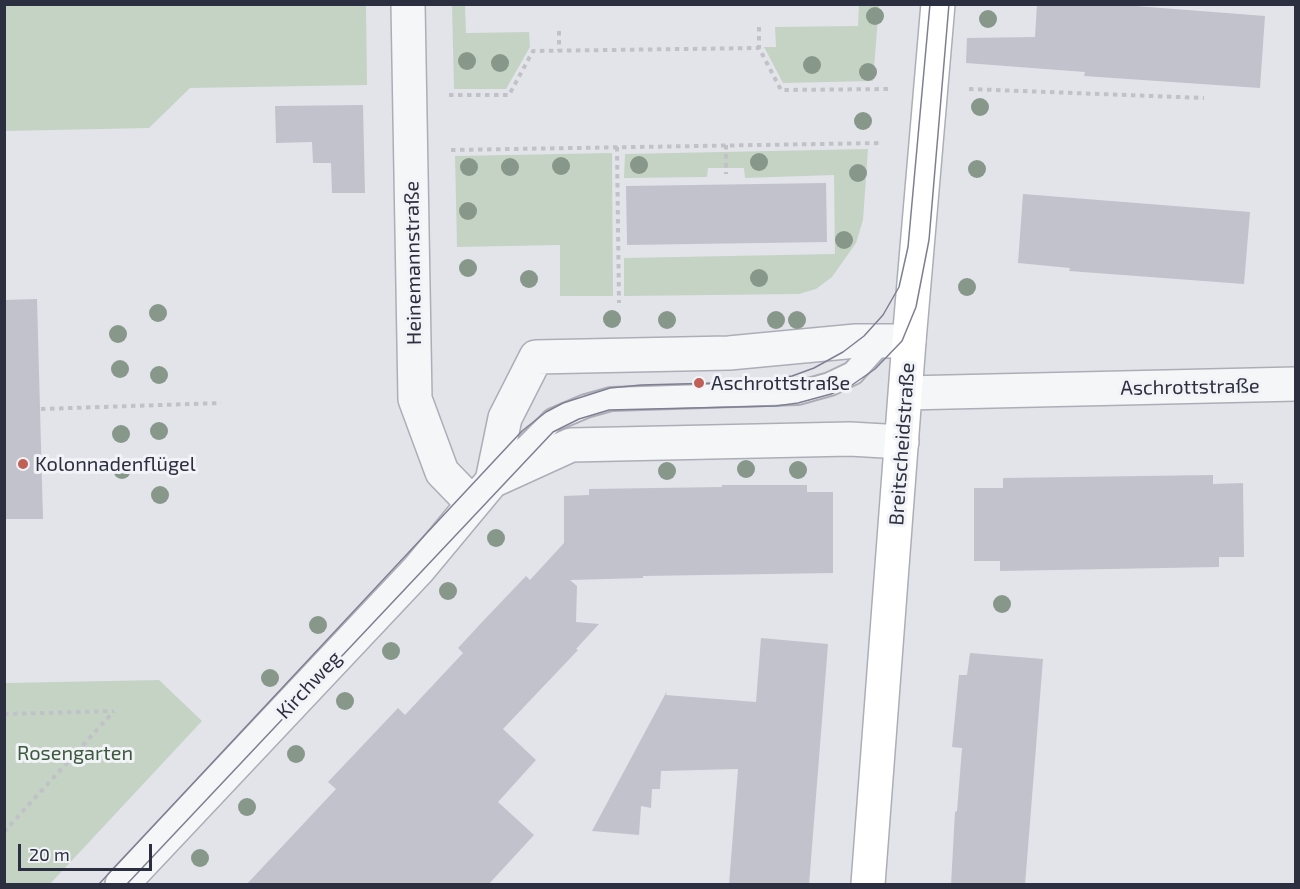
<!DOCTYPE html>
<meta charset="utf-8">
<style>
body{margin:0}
#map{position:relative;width:1300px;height:889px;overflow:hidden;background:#e3e4ea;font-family:"Exo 2",sans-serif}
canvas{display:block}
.frame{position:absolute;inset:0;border:6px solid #2c2f40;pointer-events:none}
.scale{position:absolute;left:18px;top:844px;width:134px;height:27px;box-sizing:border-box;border:3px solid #2c2f40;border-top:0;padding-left:8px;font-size:18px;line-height:21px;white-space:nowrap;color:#2c2f40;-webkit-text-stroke:4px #f2f3f7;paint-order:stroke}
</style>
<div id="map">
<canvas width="1300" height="889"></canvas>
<div class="frame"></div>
<div class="scale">20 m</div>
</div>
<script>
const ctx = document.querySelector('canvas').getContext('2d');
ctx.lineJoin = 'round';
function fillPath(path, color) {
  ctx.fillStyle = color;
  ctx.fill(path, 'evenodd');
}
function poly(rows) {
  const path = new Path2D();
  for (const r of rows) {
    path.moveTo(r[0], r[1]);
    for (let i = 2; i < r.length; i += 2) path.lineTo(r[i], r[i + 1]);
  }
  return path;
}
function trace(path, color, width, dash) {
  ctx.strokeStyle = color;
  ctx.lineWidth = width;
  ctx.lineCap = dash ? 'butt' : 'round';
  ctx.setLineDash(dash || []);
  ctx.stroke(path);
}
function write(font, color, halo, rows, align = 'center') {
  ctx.font = font + ' "Exo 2",sans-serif';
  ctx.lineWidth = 6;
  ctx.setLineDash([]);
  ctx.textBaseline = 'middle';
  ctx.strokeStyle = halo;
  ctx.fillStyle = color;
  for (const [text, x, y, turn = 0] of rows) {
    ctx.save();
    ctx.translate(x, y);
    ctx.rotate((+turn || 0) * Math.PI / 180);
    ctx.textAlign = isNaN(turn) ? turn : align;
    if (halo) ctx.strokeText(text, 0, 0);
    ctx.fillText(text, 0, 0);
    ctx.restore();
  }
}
fillPath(poly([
 [4,5,366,5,367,85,190,88,149,128,5,131],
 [452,5,465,5,466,33,529,32,530,47,506,89,454,89],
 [859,5,879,5,873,81,783,83,764,47,776,47,775,27,858,26],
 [868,149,863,220,856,243,832,277,816,289,799,294,624,296,624,258,835,254,834,175,745,178,744,168,708,168,707,177,624,178,625,154],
 [612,153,613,296,560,296,560,245,457,247,455,156],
 [159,680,202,721,50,884,5,884,5,683]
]), '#c5d3c5');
fillPath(poly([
 [1037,4,1110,4,1265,16,1260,88,1084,76,1085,72,966,63,967,38,1035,37],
 [363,105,365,193,332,193,331,163,313,163,312,142,276,143,275,106],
 [826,183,827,242,627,245,626,186],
 [1023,194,1250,212,1244,284,1069,271,1070,268,1018,263],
 [37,299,43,519,4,519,4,300],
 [1213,475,1213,484,1243,483,1244,557,1219,557,1219,567,1000,571,1000,561,974,561,974,488,1003,488,1003,478],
 [722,485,807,485,807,492,833,492,833,573,643,576,643,578,570,580,577,586,576,622,599,624,576,649,578,650,503,729,536,760,498,802,534,835,488,885,246,885,336,789,328,782,398,708,405,715,463,653,458,648,484,620,526,576,530,580,564,543,564,496,589,495,589,489,722,487],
 [761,638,828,644,809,885,729,885,738,769,661,771,660,789,652,789,651,808,641,806,639,835,592,831,667,691,666,695,756,702],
 [970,653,1043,659,1025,885,951,885,955,812,957,811,962,748,952,747,959,675,967,675]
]), '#c1c2cc');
const service = poly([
 [505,468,553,420,586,406,611,399,798,393,830,384,853,373,882,341]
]);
const minor = poly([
 [408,4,415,399,442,472,473,504],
 [906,393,1296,384],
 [492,481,505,418,536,357,729,353,856,341,909,341],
 [122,884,418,570,492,481,571,445,850,439,902,442]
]);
const secondary = poly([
 [868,884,909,341,938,4]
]);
trace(service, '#acaeb7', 26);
trace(minor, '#acaeb7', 36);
trace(secondary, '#acaeb7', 36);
trace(poly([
 [759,27,759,48],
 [559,31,559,51],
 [969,89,1204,98],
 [449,95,509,95,533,51,759,48,781,90,892,89],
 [726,145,726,174],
 [617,147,619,303],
 [451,150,882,143],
 [41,409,221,403],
 [4,714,113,711],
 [4,832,114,711]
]), '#c1c2c8', 4, [4.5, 4.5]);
trace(service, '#f5f6f8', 22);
trace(minor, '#f5f6f8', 33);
trace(secondary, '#fff', 33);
trace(poly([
 [99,884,522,431,546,412,563,403,610,388,641,385,754,382,792,376,814,368,843,352,864,336,883,315,899,287,908,247,930,4],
 [127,884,553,432,579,419,609,410,776,406,798,403,831,394,852,385,875,369,902,341,916,307,929,240,949,4]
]), '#7e8092', 1.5);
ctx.fillStyle = '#87988b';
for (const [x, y] of [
 [875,16],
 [988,19],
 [467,61],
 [500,63],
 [812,65],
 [868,72],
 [980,107],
 [863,121],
 [759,162],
 [639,165],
 [561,166],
 [469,167],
 [510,167],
 [977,169],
 [858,173],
 [468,211],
 [844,240],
 [468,268],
 [759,278],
 [529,279],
 [967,287],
 [158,313],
 [612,319],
 [667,320],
 [776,320],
 [797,320],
 [118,334],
 [120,369],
 [159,375],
 [159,431],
 [121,434],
 [746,469],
 [122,470],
 [798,470],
 [667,471],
 [160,495],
 [496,538],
 [448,591],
 [1002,604],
 [318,625],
 [391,651],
 [270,678],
 [345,701],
 [296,754],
 [247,807],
 [200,858]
]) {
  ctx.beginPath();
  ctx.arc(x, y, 9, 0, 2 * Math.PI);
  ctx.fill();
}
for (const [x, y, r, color] of [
 [699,383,6,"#c16056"],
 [23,464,6,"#c16056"]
]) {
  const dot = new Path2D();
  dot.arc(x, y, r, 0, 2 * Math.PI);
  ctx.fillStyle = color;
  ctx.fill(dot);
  trace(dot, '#f2f3f7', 2);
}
write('20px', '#2c2f40', '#f2f3f7', [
 ["Heinemannstraße",413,263,-91],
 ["Aschrottstraße",1190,387,-1],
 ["Breitscheidstraße",902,444,-86],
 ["Kirchweg",309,685,-47]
]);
write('20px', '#2c2f40', '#f2f3f7', [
 ["Aschrottstraße",711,383],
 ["Kolonnadenflügel",35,464]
], 'left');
write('20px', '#3b5a3d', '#f2f3f7', [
 ["Rosengarten",75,753]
]);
</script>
